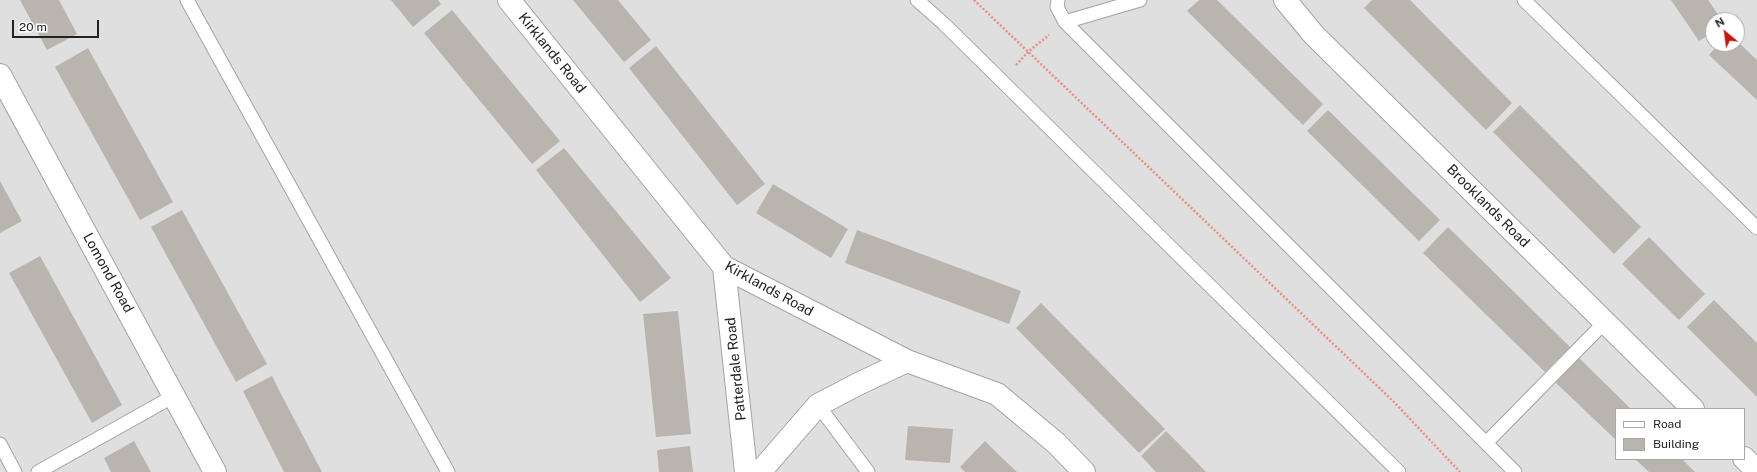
<!DOCTYPE html>
<style>
body{margin:0}
#map{position:relative;width:1757px;height:472px;overflow:hidden;background:#f1efea;font-family:"Public Sans",sans-serif}
canvas{display:block}
.legend{position:absolute;left:1615px;top:408px;width:130px;height:52px;box-sizing:border-box;background:#fff;border:1px solid #a7a7a7;margin:0;padding:5px 7px;list-style:none;font-size:12px;color:#222}
.legend li{display:flex;align-items:center;gap:8px;height:20px}
.legend b{width:20px;border:1px solid #a7a7a7}
.north{position:absolute;left:1705px;top:12px;width:40px;height:40px;box-sizing:border-box;background:#fff;border:1px solid #a7a7a7;border-radius:50%;rotate:331deg;font-size:11px;font-weight:700;line-height:16px;text-align:center;color:#222}
.north::after{content:'';display:block;margin:auto;width:14px;height:18px;background:#bf1815;clip-path:polygon(50% 0,100% 100%,50% 72%,0 100%)}
.scale{position:absolute;left:12px;top:20px;width:87px;height:18px;box-sizing:border-box;border:2px solid #222;border-top:0;padding-left:5px;font-size:12px;line-height:14px;white-space:nowrap;color:#222;-webkit-text-stroke:3px #fff;paint-order:stroke}
</style>
<div id="map">
<canvas width="1757" height="472"></canvas>
<ul class="legend">
<li><b style="height:5px;background:#fff"></b>Road</li>
<li><b style="height:11px;background:#bab4af"></b>Building</li>
</ul>
<div class="north">N</div>
<div class="scale">20 m</div>
</div>
<script>
const ctx = document.querySelector('canvas').getContext('2d');
ctx.lineJoin = 'round';
function fillPath(path, color) {
  ctx.fillStyle = color;
  ctx.fill(path, 'evenodd');
}
function poly(rows) {
  const path = new Path2D();
  for (const r of rows) {
    path.moveTo(r[0], r[1]);
    for (let i = 2; i < r.length; i += 2) path.lineTo(r[i], r[i + 1]);
  }
  return path;
}
function trace(path, color, width, dash) {
  ctx.strokeStyle = color;
  ctx.lineWidth = width;
  ctx.lineCap = dash ? 'butt' : 'round';
  ctx.setLineDash(dash || []);
  ctx.stroke(path);
}
function write(font, color, halo, rows, align = 'center') {
  ctx.font = font + ' "Public Sans",sans-serif';
  ctx.lineWidth = 4;
  ctx.setLineDash([]);
  ctx.textBaseline = 'middle';
  ctx.strokeStyle = halo;
  ctx.fillStyle = color;
  for (const [text, x, y, turn = 0] of rows) {
    ctx.save();
    ctx.translate(x, y);
    ctx.rotate((+turn || 0) * Math.PI / 180);
    ctx.textAlign = isNaN(turn) ? turn : align;
    if (halo) ctx.strokeText(text, 0, 0);
    ctx.fillText(text, 0, 0);
    ctx.restore();
  }
}
fillPath(poly([
 [0,0,1757,0,1757,472,0,472],
 [1713,20,1737,20,1737,44,1713,44],
 [1616,409,1744,409,1744,459,1616,459]
]), '#e0dfdf');
fillPath(poly([
 [20,0,59,0,77,34,47,50],
 [391,0,438,0,441,4,413,27],
 [573,0,618,0,651,40,624,62],
 [1199,0,1217,0,1323,104,1303,125,1187,11],
 [1372,0,1410,0,1512,103,1486,130,1364,8],
 [1671,0,1708,0,1722,20,1713,20,1713,32,1699,41],
 [452,10,560,141,532,164,424,33],
 [1737,41,1757,60,1757,100,1709,55,1719,44,1737,44],
 [656,46,765,184,737,205,629,68],
 [88,48,173,202,140,220,55,67],
 [1520,105,1641,227,1614,254,1493,132],
 [1328,110,1440,220,1419,241,1307,131],
 [564,148,671,278,640,302,536,170],
 [0,181,22,221,0,233],
 [773,184,848,229,831,258,756,213],
 [182,210,267,364,236,382,151,227],
 [1448,227,1570,347,1545,372,1423,253],
 [857,230,1021,291,1009,324,845,263],
 [1649,237,1705,294,1679,320,1622,264],
 [40,256,122,405,92,423,9,273],
 [1714,300,1757,343,1757,397,1687,327],
 [1041,303,1165,429,1139,453,1016,328],
 [678,311,691,434,656,437,643,314],
 [1578,357,1631,409,1616,409,1616,440,1555,382],
 [272,376,282,396,322,472,284,472,243,391],
 [908,426,953,429,950,463,905,460],
 [1166,431,1182,447,1206,472,1156,472,1141,456],
 [134,441,151,472,111,472,104,458],
 [985,441,1001,457,1017,472,965,472,960,467],
 [690,446,693,472,659,472,657,450],
 [1635,459,1682,459,1695,472,1649,472]
]), '#bab4af');
const service = poly([
 [187,0,448,472],
 [917,0,943,23,1399,472],
 [1058,0,1057,7,1065,22,1515,472],
 [1524,0,1757,228],
 [1065,22,1140,0],
 [818,405,868,472],
 [1486,443,1604,323],
 [0,444,15,472],
 [38,472,174,396]
]);
const minor = poly([
 [509,0,724,267,907,361,997,394,1056,443,1084,472],
 [1285,0,1314,35,1693,409],
 [0,75,215,472],
 [724,267,746,472],
 [1744,458,1757,471],
 [760,472,818,405,858,384,907,361]
]);
trace(service, '#a3a3a3', 15);
trace(minor, '#a3a3a3', 24);
trace(poly([
 [974,0,1394,402,1460,472],
 [1016,65,1029,51,1049,35]
]), '#ed8d7f', 2.5, [2, 2]);
trace(service, '#fff', 13);
trace(minor, '#fff', 22);
write('14px', '#222', '#fff', [
 ["Kirklands Road",552,53,51],
 ["Brooklands Road",1488,206,45],
 ["Lomond Road",108,273,61],
 ["Kirklands Road",769,289,29],
 ["Patterdale Road",736,369,-96]
]);
</script>
